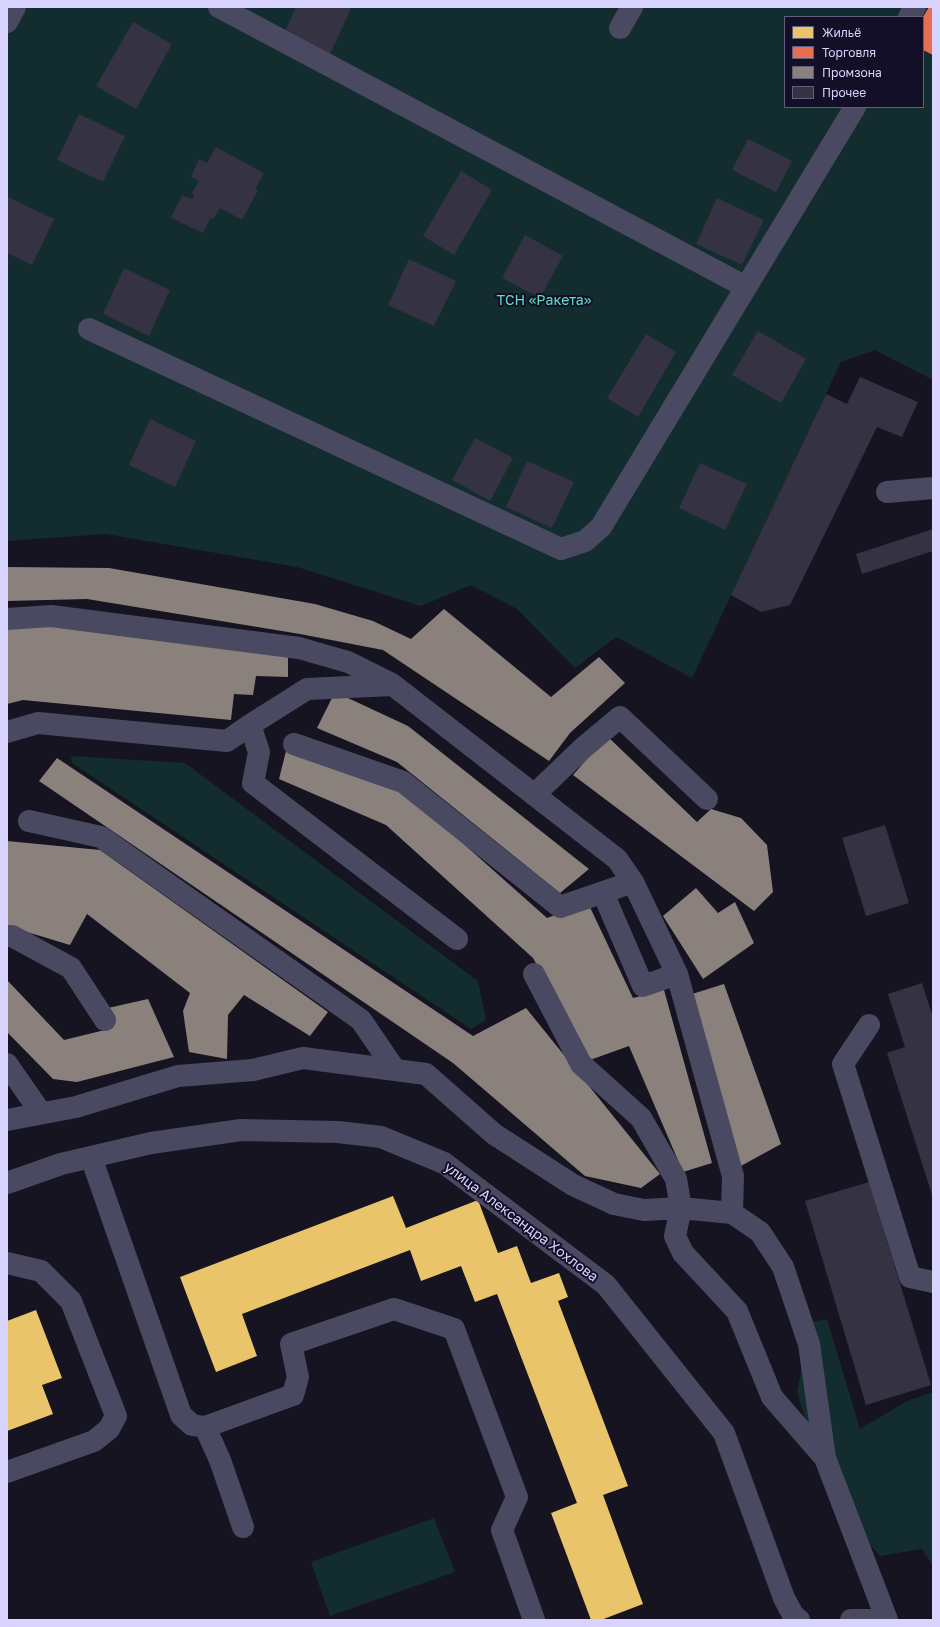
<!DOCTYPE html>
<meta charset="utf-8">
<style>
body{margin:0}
#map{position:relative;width:940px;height:1627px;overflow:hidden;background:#161421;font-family:"Golos Text",sans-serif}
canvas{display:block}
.frame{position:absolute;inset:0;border:8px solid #d9d4ff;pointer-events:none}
.legend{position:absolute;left:784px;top:16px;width:140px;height:92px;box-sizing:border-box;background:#130f26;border:1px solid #625e7d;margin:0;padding:5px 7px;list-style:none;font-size:12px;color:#d9d4ff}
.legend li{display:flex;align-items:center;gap:8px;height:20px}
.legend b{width:20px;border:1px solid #625e7d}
</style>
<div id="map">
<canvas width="940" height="1627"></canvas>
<div class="frame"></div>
<ul class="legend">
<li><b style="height:11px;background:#e9c46a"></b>Жильё</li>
<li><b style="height:11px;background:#e76f51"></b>Торговля</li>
<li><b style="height:11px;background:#8a817c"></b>Промзона</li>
<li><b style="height:11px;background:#343243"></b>Прочее</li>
</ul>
</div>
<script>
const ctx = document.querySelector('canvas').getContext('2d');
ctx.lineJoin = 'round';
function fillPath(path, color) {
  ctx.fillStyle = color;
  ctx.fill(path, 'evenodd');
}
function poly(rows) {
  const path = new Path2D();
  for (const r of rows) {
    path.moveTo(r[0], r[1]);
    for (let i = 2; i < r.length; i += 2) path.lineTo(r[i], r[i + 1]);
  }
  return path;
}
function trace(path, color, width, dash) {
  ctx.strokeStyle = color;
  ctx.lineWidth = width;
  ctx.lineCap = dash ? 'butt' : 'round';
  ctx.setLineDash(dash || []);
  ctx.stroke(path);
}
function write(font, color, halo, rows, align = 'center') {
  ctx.font = font + ' "Golos Text",sans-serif';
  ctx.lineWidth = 4;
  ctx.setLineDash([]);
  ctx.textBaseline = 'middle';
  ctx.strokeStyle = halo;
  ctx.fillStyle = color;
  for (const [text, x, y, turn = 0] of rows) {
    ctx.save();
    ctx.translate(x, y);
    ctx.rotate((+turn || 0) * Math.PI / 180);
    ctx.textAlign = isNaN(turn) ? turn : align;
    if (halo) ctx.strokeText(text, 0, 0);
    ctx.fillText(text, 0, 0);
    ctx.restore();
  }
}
fillPath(poly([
 [7,7,933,7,933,380,875,350,841,362,692,678,616,637,575,668,517,609,471,585,421,606,297,567,106,534,7,541],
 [785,17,923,17,923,107,785,107],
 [71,756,185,763,478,981,486,1020,471,1029,72,763],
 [827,1319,860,1429,907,1401,933,1392,933,1566,922,1549,880,1556,829,1499,797,1392,810,1322],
 [434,1518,455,1572,330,1616,311,1562]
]), '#132c2d');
fillPath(poly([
 [393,1196,406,1228,478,1200,498,1253,517,1246,531,1283,559,1273,568,1297,558,1301,628,1486,603,1495,643,1604,601,1620,591,1620,551,1513,577,1503,497,1294,475,1302,461,1266,421,1281,410,1250,242,1314,257,1356,216,1372,180,1277],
 [36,1310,62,1378,42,1385,53,1414,7,1431,7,1321]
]), '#e9c46a');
fillPath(poly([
 [929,7,933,7,933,55,923,50,923,17]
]), '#e76f51');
fillPath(poly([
 [7,567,109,568,315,604,373,621,411,639,444,609,551,697,599,657,625,683,570,733,549,761,383,650,300,634,87,599,7,601],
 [47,623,288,653,288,677,256,676,253,695,234,694,231,720,23,700,7,704,7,628],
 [335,692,408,726,589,869,560,893,397,762,317,728],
 [607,736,697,822,711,809,741,818,767,845,773,892,754,911,573,775],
 [287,747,403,790,547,918,588,903,633,998,664,990,712,1163,683,1172,629,1046,590,1060,533,958,386,825,279,779],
 [57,758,473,1036,526,1008,660,1174,641,1188,585,1176,453,1063,39,781],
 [7,841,100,850,328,1012,310,1036,244,995,228,1015,227,1059,189,1052,183,1011,190,993,87,914,70,945,7,926],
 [696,888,718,913,735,902,754,943,703,979,663,916],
 [7,980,64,1040,113,1028,108,1008,148,999,174,1057,77,1082,53,1079,7,1032],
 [724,984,781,1144,739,1167,689,995]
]), '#8a817c');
fillPath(poly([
 [296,7,348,7,351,9,330,54,284,33],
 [133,22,172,44,136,109,96,86],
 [79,114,125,136,103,182,57,160],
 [748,139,792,161,776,192,732,170],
 [216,147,264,173,255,189,258,190,242,220,220,208,214,218,210,219,203,233,171,218,182,195,191,199,195,196,192,193,199,181,191,177,199,159,207,163],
 [461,171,492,190,454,255,423,236],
 [8,197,54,219,32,265,7,253],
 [717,198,764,220,742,265,696,244],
 [525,235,563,256,540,298,502,278],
 [409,259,456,281,434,326,388,305],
 [124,268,170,290,149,336,103,314],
 [758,331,806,359,781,403,732,375],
 [646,334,676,352,638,417,607,398],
 [860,377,918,402,902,437,877,427,790,605,761,612,731,595,826,394,847,404],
 [150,419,196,441,175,487,129,465],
 [475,438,513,458,490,501,452,480],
 [527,461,574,482,552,528,506,507],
 [700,463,747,484,725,530,679,508],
 [933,529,933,551,862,574,856,554],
 [885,825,909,903,866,916,842,838],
 [922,983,933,1017,933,1198,887,1053,905,1047,888,994],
 [869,1182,931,1385,866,1405,805,1201]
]), '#343243');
trace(poly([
 [219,7,746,287],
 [909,17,915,7],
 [7,22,15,7],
 [620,28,632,7],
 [89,329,561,549,585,541,601,527,855,107],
 [887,492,933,488],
 [7,619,51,616,299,648,348,662,392,684],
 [250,725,259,752,253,783,457,939],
 [7,732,38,723,227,741,250,725,307,689,393,685,617,859,633,882,677,974,733,1176,732,1213],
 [294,744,403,782,560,907,633,882],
 [534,795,583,748,620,717,707,799],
 [29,821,101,837,361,1020,395,1070],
 [603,893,643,986,677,974],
 [7,936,12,936,71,968,105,1020],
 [534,974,581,1064,641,1118,676,1179,681,1208,675,1236,683,1253,737,1311,772,1397,825,1458],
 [869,1025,843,1064,910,1277,933,1282],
 [7,1064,41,1113],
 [7,1120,76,1107,178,1076,253,1070,303,1058,426,1074,494,1134,573,1185,614,1204,644,1210,681,1208,732,1213,760,1232,783,1267,809,1344,825,1458,887,1620],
 [91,1157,181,1415,192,1425,205,1427,293,1395,298,1377,291,1344,394,1309,454,1329,517,1497,502,1530,534,1620],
 [7,1183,61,1164,151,1143,241,1130,338,1132,381,1137,444,1163,606,1285,724,1433,784,1598,793,1615,799,1620],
 [7,1263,41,1271,71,1301,116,1416,109,1429,94,1441,7,1472],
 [205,1427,220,1460,243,1527],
 [851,1620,872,1620]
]), '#4a4962', 22);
write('14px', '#5fe0c0', '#130f26', [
 ["ТСН «Ракета»",544,301]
]);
write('14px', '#d9d4ff', '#130f26', [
 ["улица Александра Хохлова",521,1222,37]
]);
</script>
